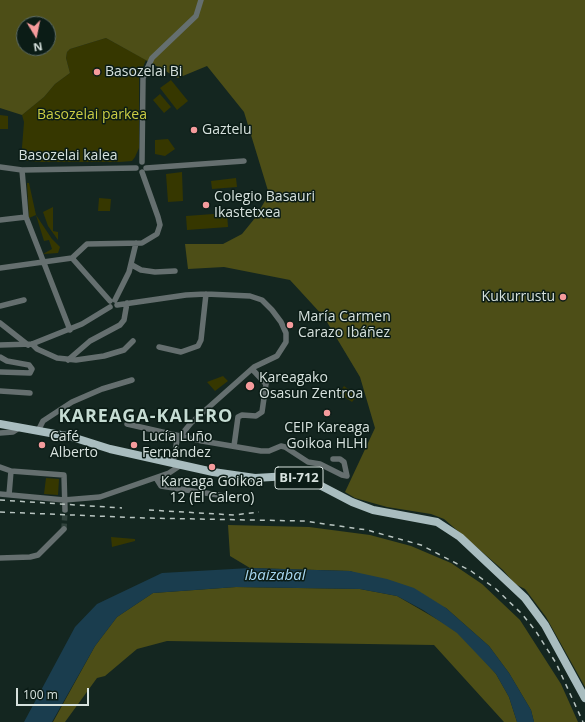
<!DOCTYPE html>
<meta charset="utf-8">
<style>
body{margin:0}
#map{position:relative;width:585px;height:722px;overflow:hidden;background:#142620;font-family:"Open Sans",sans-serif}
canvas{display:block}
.north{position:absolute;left:16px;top:16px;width:40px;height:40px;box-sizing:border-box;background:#0b1c16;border:1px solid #5c6b66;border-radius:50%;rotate:170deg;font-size:11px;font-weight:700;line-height:16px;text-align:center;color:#d6e1dd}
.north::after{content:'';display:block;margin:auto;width:14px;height:18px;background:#f59b9c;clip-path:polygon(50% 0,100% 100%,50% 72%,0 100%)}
.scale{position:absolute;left:16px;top:688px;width:73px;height:18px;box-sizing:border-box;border:2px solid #d6e1dd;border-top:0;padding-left:5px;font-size:12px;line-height:14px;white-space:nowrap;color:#d6e1dd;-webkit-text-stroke:3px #0b1c16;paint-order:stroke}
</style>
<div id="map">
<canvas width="585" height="722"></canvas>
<div class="north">N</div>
<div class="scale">100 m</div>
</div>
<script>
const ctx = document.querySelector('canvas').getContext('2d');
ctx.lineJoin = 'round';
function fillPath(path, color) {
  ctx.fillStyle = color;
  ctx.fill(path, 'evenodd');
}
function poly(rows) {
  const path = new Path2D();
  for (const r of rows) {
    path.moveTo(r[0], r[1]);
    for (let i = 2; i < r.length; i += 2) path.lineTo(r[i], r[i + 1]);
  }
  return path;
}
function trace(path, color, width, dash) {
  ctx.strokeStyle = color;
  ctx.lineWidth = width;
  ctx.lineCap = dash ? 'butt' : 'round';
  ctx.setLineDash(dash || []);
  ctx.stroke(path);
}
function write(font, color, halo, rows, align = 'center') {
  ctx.font = font + ' "Open Sans",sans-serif';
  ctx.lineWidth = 3;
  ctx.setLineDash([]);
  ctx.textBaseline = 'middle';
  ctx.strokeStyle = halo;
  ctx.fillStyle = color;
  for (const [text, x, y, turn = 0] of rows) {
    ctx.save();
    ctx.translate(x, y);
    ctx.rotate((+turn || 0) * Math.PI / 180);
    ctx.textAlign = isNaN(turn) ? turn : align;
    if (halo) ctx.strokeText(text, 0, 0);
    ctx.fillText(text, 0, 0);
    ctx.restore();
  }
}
fillPath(poly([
 [106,38,146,60,139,77,139,148,135,157,132,161,120,162,39,162,21,160,24,122,22,115,44,97,55,84,70,73,66,58,67,52,70,49],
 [171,80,188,101,177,110,160,88],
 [160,94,171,107,164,113,153,100],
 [0,115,8,116,8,129,0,129],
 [168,139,175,149,165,156,155,154,155,140],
 [182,172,183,201,168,202,166,174],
 [236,178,237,187,212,189,211,181],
 [27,183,29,183,36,215,52,239,60,247,58,253,43,254,52,249,49,240,44,241,36,215,29,218],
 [99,198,111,199,110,211,98,211],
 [53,207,53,231,58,232,58,240,48,226,43,212],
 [227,213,228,227,187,230,186,216],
 [223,376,228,381,215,391,207,382],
 [344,386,357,396,352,402,339,393],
 [46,478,59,479,58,495,44,494],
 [111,537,135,539,135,541,112,547]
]), '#363700');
fillPath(poly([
 [0,0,585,0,585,687,546,617,525,589,515,584,503,570,444,519,431,514,387,507,355,498,345,492,375,428,360,377,324,317,290,280,224,267,188,269,185,244,223,244,242,234,255,218,269,194,244,112,207,66,178,78,106,38,70,49,67,52,66,58,70,73,55,84,44,97,22,115,0,108],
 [24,24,48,24,48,48,24,48],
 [228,525,309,527,370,535,411,546,451,563,482,584,520,620,561,684,578,722,534,722,531,710,509,673,489,646,446,608,350,571,250,568,230,556],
 [236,587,360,589,397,596,459,632,496,674,509,697,517,722,504,722,434,645,167,641,137,649,105,676,97,678,65,722,53,722,95,646,117,617,153,593]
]), '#4d4e17');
fillPath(poly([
 [250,568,350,571,387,579,414,588,446,608,489,646,509,673,531,710,534,722,517,722,509,697,496,674,457,633,423,610,397,596,360,589,236,587,153,593,117,617,95,646,52,722,24,722,75,627,97,604,162,573]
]), '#1a3d4e');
trace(poly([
 [64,529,65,510]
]), '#31423c', 5.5, [5.5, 3]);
trace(poly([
 [142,162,143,78,152,58,196,16,201,0],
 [0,167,22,170,136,168],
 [146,168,244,161],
 [22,170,26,217,70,330],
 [0,220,26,217],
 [72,258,87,244,142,243,157,234,160,225,158,217,142,172],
 [72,258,110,301],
 [132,265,141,270,155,272,175,271],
 [0,268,72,258],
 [115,300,129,272,136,243],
 [117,305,186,295,206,294,250,296,262,300,272,310,281,322,286,333,286,342,277,356,254,367,191,423,177,440,173,463],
 [0,306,24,300],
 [0,323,28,345],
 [32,344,37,349,57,358,76,360,104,356,124,350,133,341],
 [0,345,32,344,82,324,110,307],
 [159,347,181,352,198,346,201,340,206,294],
 [0,357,7,361,29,365,32,369,30,373,0,372],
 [68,360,90,341,120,325,124,320,127,303],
 [0,391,30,393],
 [127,424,202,441,261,451,269,451,281,446,285,447,308,462,320,464,342,475,347,476,344,462,340,459,333,459],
 [38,431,43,421,72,402,102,389,132,380],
 [0,433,13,432,19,428],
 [234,446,238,417,242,415,256,416,262,412,266,384,252,369],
 [0,467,11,471,64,475,65,510],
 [156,478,161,486,231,497],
 [0,494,64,500,100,497,169,473,181,465],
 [9,495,11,471],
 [0,558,30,557,38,555,64,529]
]), '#656f6f', 5.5);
trace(poly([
 [0,424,72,437,110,449,213,472,255,478,289,476,308,479,352,502,373,510,437,522,460,537,525,598,545,625,585,698]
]), '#a9bdbf', 8);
trace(poly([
 [0,500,122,508],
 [149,510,234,515,259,512],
 [0,512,144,518,304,521,367,530,421,545,471,571,496,589,522,614,535,630,556,663,583,722]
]), '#b9c5c1', 1.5, [5, 5]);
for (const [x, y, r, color] of [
 [97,72,4,"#f59b9c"],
 [194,130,4,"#f59b9c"],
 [206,205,4,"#f59b9c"],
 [563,297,4,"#f59b9c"],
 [290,325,4,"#f59b9c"],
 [250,386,5,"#f59b9c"],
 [327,413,4,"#f59b9c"],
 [42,445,4,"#f59b9c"],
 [134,445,4,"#f59b9c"],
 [212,467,4,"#f59b9c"]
]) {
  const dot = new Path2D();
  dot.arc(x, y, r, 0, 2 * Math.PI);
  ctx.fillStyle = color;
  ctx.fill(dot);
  trace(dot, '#0b1c16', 1.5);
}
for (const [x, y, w] of [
 [299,478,48]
]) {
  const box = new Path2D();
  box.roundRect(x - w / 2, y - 11, w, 22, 3);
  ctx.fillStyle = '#0b1c16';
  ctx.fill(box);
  trace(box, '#d6e1dd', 1);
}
write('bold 13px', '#d6e1dd', null, [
 ["BI-712",299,478]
]);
write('14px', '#d6e1dd', '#0b1c16', [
 ["Basozelai Bi",105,72],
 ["Gaztelu",202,130],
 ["Colegio Basauri",214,197],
 ["Ikastetxea",214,213],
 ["Kukurrustu",555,297,"right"],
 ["María Carmen",298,317],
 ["Carazo Ibáñez",298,333],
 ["Kareagako",259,378],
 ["Osasun Zentroa",259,394],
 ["CEIP Kareaga",327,428,"center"],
 ["Goikoa HLHI",327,444,"center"],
 ["Café",50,437],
 ["Alberto",50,453],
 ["Lucía Luño",142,437],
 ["Fernández",142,453],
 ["Kareaga Goikoa",212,482,"center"],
 ["12 (El Calero)",212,498,"center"]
], 'left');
write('14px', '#cbcd44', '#0b1c16', [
 ["Basozelai parkea",92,115]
]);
write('14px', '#d6e1dd', '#0b1c16', [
 ["Basozelai kalea",68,156]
]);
write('italic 15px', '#a6d6f0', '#0b1c16', [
 ["Ibaizabal",275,576]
]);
ctx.letterSpacing = '1px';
write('bold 18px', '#c6dcd3', '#0b1c16', [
 ["KAREAGA-KALERO",146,417]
]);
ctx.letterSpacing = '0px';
</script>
